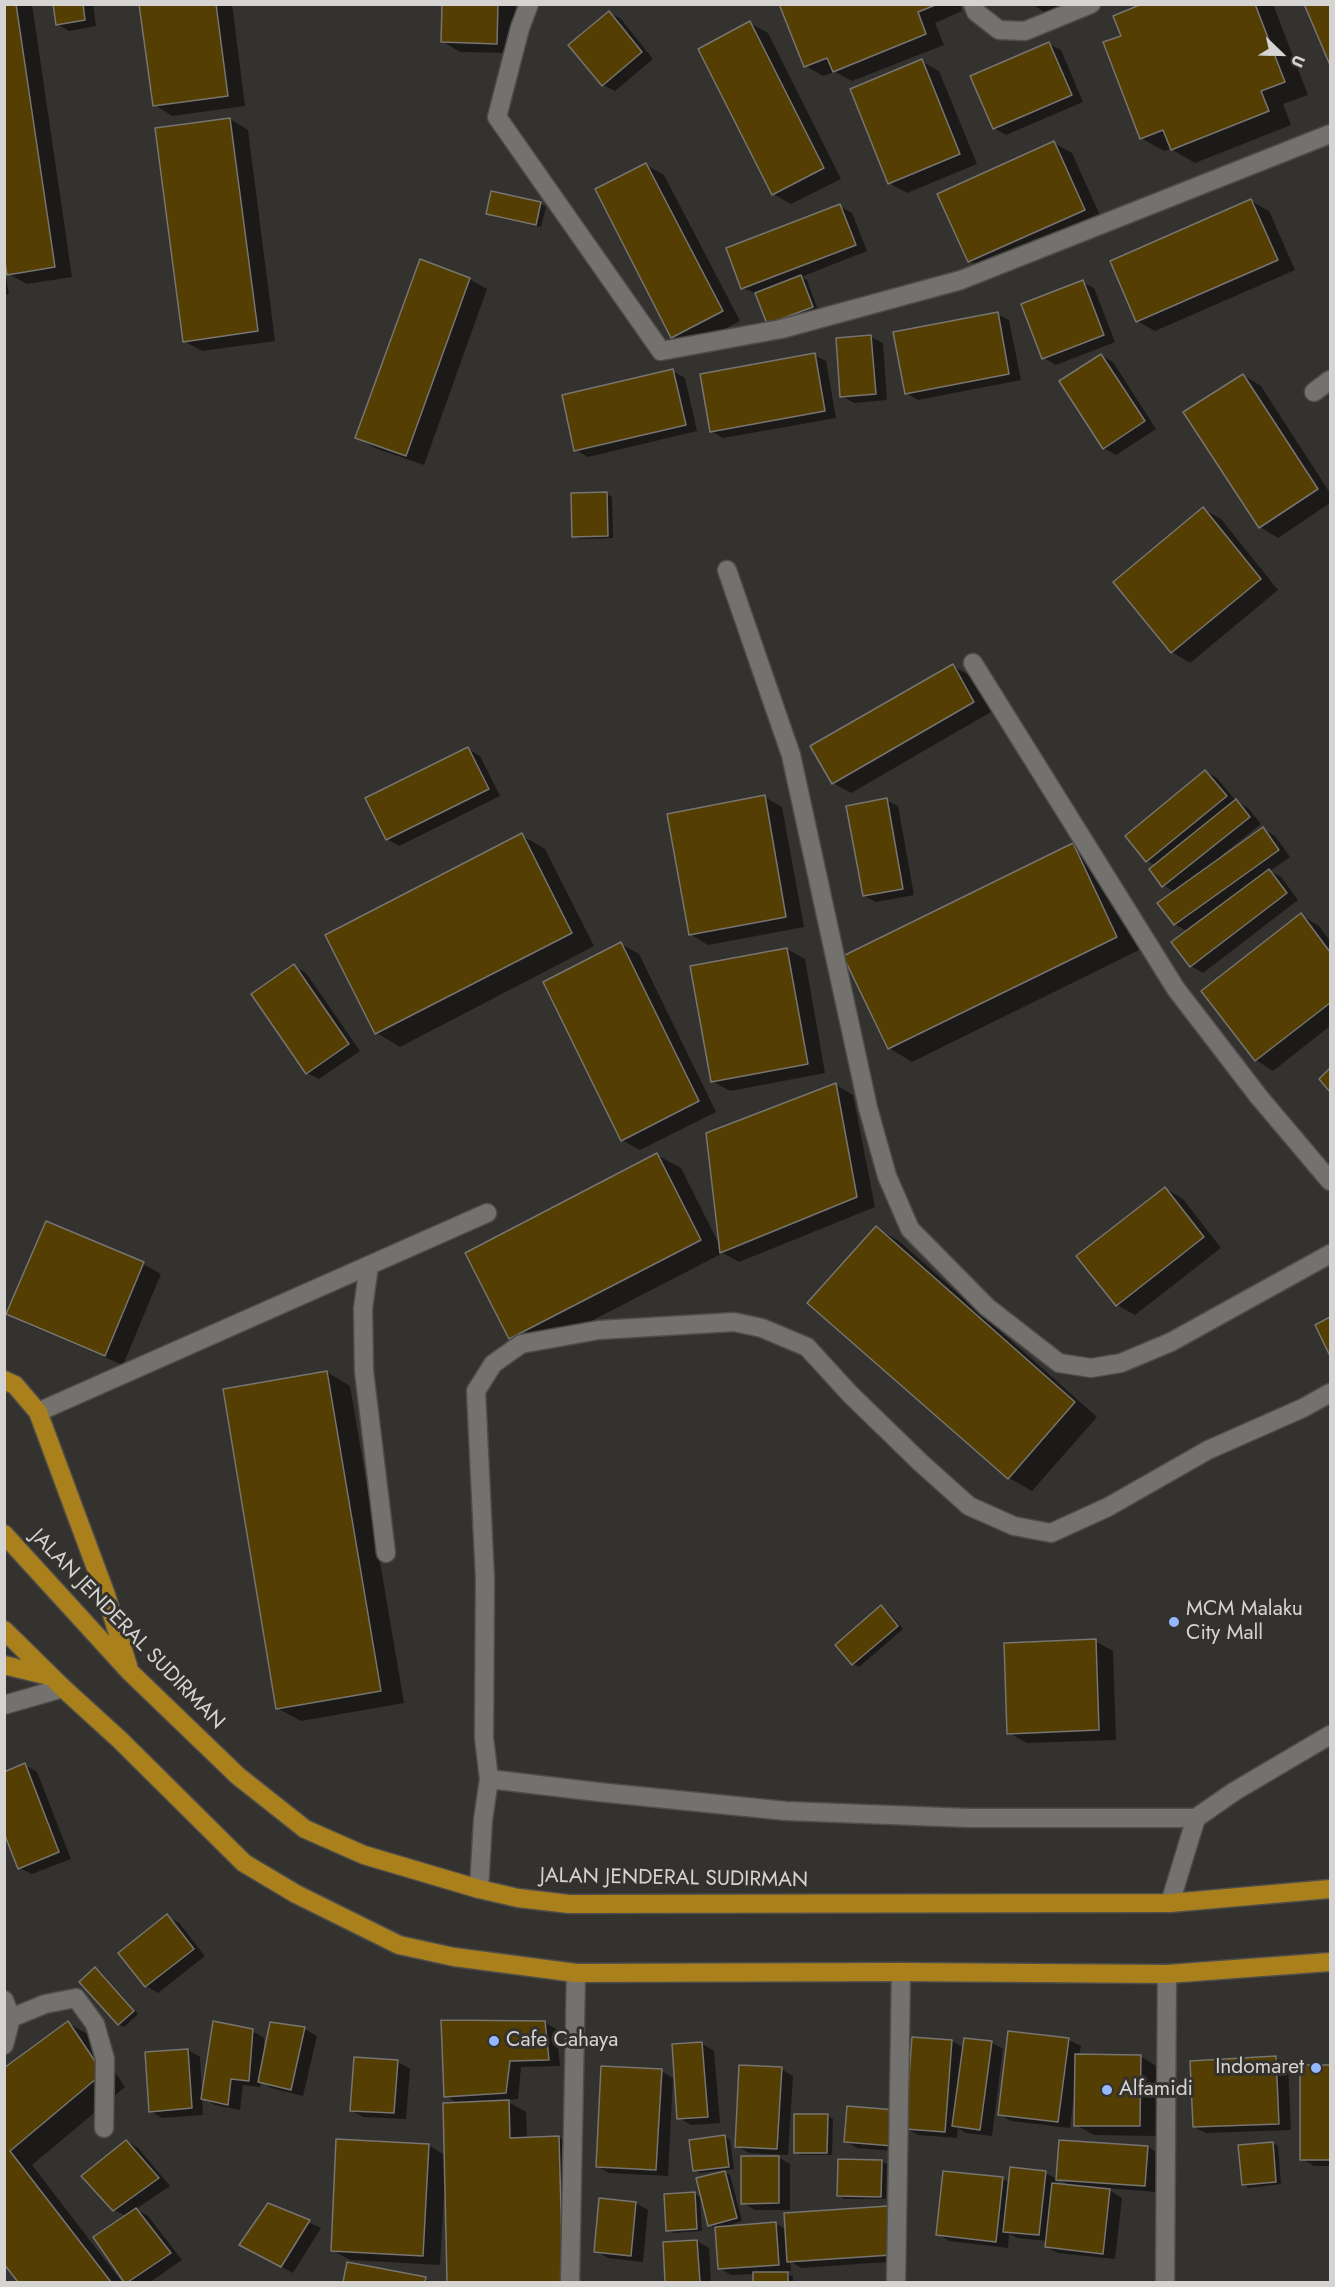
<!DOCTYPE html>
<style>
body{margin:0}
#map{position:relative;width:1335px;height:2287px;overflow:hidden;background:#33322e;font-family:Jost,sans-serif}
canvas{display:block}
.frame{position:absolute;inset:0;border:6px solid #d6d4d2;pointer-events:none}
.north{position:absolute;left:1251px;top:24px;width:60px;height:60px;-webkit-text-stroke:4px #33322e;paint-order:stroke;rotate:113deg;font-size:16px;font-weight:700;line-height:24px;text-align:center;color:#d6d4d2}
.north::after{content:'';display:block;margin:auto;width:21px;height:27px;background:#d6d4d2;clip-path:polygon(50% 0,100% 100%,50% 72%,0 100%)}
</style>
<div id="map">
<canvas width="1335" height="2287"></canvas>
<div class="frame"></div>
<div class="north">U</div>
</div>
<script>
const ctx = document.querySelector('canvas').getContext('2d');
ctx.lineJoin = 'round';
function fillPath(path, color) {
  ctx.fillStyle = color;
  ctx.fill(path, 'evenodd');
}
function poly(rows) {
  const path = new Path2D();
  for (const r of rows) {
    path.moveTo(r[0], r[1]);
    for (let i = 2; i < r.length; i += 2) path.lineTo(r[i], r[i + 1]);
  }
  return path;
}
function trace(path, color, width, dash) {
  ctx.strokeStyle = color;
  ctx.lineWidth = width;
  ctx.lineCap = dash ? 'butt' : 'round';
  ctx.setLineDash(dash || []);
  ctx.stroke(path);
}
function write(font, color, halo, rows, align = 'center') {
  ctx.font = font + ' Jost,sans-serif';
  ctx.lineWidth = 6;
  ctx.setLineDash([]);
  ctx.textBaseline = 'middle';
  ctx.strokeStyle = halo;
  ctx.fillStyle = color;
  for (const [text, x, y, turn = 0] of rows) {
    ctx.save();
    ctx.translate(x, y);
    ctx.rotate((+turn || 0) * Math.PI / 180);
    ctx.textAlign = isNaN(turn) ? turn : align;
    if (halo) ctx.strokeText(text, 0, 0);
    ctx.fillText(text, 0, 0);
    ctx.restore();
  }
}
fillPath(poly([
 [4,4,32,4,72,277,27,284,9,274],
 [54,4,93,4,96,26,69,31,57,24],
 [141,4,232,4,245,106,172,116,155,105],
 [444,4,516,4,514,53,460,52,442,41],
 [781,4,960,4,962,11,935,23,944,45,852,81,835,72,823,76,806,66],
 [1032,4,1089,4,1055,19],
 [1146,4,1273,4,1308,95,1283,104,1291,125,1195,163,1171,149,1164,151,1141,138],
 [1306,4,1330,4,1330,61],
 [609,12,621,19,653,59,615,91,603,85],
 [750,23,768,33,841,179,791,204,773,194],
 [1049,44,1061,50,1083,102,1006,135,994,128],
 [921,61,939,71,977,164,907,193,889,183],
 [230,119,248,130,275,341,202,351,184,341],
 [1054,143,1072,153,1102,220,987,271,969,261],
 [646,165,664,175,740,321,690,347,672,337],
 [1251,201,1269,211,1295,270,1155,331,1137,321],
 [541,204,546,207,541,227,494,217,488,214],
 [840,206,852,213,867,251,801,277,807,280,818,310,773,326,757,294,743,288],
 [4,268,9,294,4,295],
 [469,279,487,289,424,465,375,448,357,437],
 [1082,282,1094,288,1115,342,1056,365,1044,358,1023,305],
 [997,314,1009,320,1021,380,918,400,906,393],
 [871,337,883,343,887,400,854,403,842,396],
 [814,355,826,361,836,418,723,438,711,431],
 [1101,355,1113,362,1156,429,1116,455,1104,448],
 [673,371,685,378,697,431,588,457,576,450],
 [1243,375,1261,386,1330,493,1330,503,1278,538,1260,527,1186,413],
 [607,494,612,497,613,538,580,539,574,536],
 [1203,509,1221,519,1278,590,1190,663,1172,652,1115,582],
 [953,666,971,676,991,712,851,793,833,783],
 [468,749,480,756,500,796,399,846,387,839],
 [1205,771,1217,778,1236,801,1248,808,1261,824,1223,854,1224,857,1263,829,1275,836,1290,857,1270,871,1281,877,1298,900,1203,973,1191,966,1188,932,1175,924,1175,892,1163,885,1156,866,1146,860],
 [765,797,782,807,804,927,708,945,690,934],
 [886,800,898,806,914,895,876,902,864,896],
 [521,835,545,849,594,946,400,1047,377,1033,327,935],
 [1072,845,1096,859,1139,950,912,1062,889,1048],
 [1301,915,1319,926,1330,941,1330,1026,1273,1071,1256,1060],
 [621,944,639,954,716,1112,640,1150,622,1140],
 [787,949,805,959,825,1073,730,1091,712,1081],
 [294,966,306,973,360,1051,319,1079,307,1073],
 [836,1085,853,1095,875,1207,739,1262,723,1253,533,1351,510,1338,657,1155,681,1168,720,1246],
 [1165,1188,1183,1199,1221,1248,1135,1315,1117,1305],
 [47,1223,143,1264,161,1274,123,1365,26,1324,8,1313],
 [876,1228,899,1241,1097,1417,1032,1491,1009,1478],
 [327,1372,350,1386,404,1703,301,1721,277,1708],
 [881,1607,887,1610,903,1629,859,1667,853,1664,837,1645],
 [1095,1641,1113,1651,1116,1740,1027,1743,1009,1733],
 [25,1765,37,1772,71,1859,32,1874,20,1868],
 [167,1916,179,1923,205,1956,158,1993,146,1986],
 [96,1969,101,1972,138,2014,124,2027,118,2024],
 [544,2022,556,2029,560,2066,521,2067,518,2099,505,2100,526,2112,527,2138,559,2137,577,2148,580,2282,449,2282,447,2195,444,2194,440,2265,350,2260,332,2250,428,2145,445,2155,459,2104,445,2096],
 [68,2023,91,2036,125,2087,32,2165,122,2282,20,2282,4,2262,4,2070],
 [271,2024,305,2029,317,2036,303,2096,271,2088,261,2082,260,2087,243,2085,240,2110,215,2105,202,2098,203,2115,162,2118,150,2111,188,2050,200,2057,202,2095,252,2031,264,2038,264,2048,266,2049],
 [913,2038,952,2041,964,2048,991,2042,1003,2049,992,2136,966,2133,958,2128,957,2138,918,2135,906,2128,904,2152,857,2148,845,2141,907,2118],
 [1069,2040,1081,2046,1079,2056,1140,2056,1158,2067,1157,2136,1094,2135,1076,2125,1076,2096,1074,2096,1070,2128,1011,2121,999,2114],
 [702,2044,714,2051,720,2123,691,2125,679,2118],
 [1276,2058,1288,2065,1291,2130,1206,2133,1194,2127],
 [398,2062,410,2069,406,2119,363,2117,351,2110],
 [1302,2067,1330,2067,1330,2166,1314,2166,1302,2159],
 [781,2069,793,2076,788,2155,749,2153,737,2146],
 [661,2071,673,2078,668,2176,609,2173,597,2166],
 [827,2115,833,2119,832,2155,801,2155,795,2152],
 [725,2137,730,2140,734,2169,700,2173,694,2170],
 [126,2141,138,2148,170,2186,136,2209,148,2216,182,2260,150,2282,126,2282,95,2238,126,2216,114,2210],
 [1272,2143,1278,2146,1281,2184,1249,2188,1243,2184],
 [1148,2147,1160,2154,1157,2192,1106,2188,1122,2198,1115,2259,1058,2253,1046,2247,1047,2241,1017,2238,1009,2234,1008,2248,949,2241,938,2234,1003,2179,1010,2183,1045,2173,1057,2179,1057,2185,1071,2186,1058,2179],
 [778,2157,790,2164,790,2210,755,2210,743,2203],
 [881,2161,887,2164,886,2199,844,2199,839,2195],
 [724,2172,730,2175,742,2221,724,2227,776,2224,787,2230,887,2207,899,2214,902,2261,801,2268,790,2261,791,2271,784,2271,793,2277,793,2282,754,2282,754,2274,731,2275,719,2268,716,2229,710,2225],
 [694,2193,700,2197,702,2231,673,2233,667,2230],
 [636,2203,648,2210,643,2262,608,2258,596,2251],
 [269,2205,321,2228,293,2273,253,2251],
 [697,2241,709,2248,711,2282,667,2282,664,2244],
 [348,2263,425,2279,432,2282,344,2282]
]), '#0007');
const building = poly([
 [4,4,16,4,55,267,7,275,4,255,4,4],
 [53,4,83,4,85,20,56,25,53,4],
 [139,4,216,4,228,96,153,106,139,4],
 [442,4,498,4,497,44,441,42,442,4],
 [779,4,938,4,918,12,926,34,833,72,827,58,804,67,779,4],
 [1142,4,1255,4,1285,82,1261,91,1269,111,1171,150,1163,130,1140,139,1103,42,1121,36,1113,16,1142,4],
 [1304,4,1330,4,1330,65,1304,4],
 [609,11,642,52,602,86,568,45,609,11],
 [750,21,824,168,772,195,698,49,750,21],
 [1049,42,1072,95,993,129,970,76,1049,42],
 [922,59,960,154,888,184,850,89,922,59],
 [230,118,258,331,183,342,155,128,230,118],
 [1054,141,1085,210,968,262,937,194,1054,141],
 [646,163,723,311,671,338,595,189,646,163],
 [491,191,541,202,536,225,486,214,491,191],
 [1251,199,1278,260,1136,322,1110,261,1251,199],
 [840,204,856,245,741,289,726,248,840,204],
 [420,259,470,278,406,456,355,438,420,259],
 [801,275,813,307,767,324,755,293,801,275],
 [1083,280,1104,335,1042,359,1021,304,1083,280],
 [998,312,1009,374,905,394,893,332,998,312],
 [871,335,876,394,840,397,836,338,871,335],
 [815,353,825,411,710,432,700,374,815,353],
 [1101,354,1145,421,1103,449,1059,381,1101,354],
 [673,369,686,425,574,451,562,395,673,369],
 [1243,374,1318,489,1259,528,1183,412,1243,374],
 [607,492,608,536,572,537,571,493,607,492],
 [1203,507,1261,579,1171,653,1113,582,1203,507],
 [953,664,974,702,832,784,810,746,953,664],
 [468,747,489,789,386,840,365,798,468,747],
 [1205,770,1227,796,1146,862,1125,836,1205,770],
 [765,795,786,917,689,935,667,814,765,795],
 [887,798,903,889,863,896,846,806,887,798],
 [1236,799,1250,817,1162,887,1149,869,1236,799],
 [1263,827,1279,850,1174,925,1157,903,1263,827],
 [522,833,572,933,375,1034,325,935,522,833],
 [1073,843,1117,937,888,1049,843,956,1073,843],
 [1269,869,1287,893,1190,967,1171,942,1269,869],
 [1301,913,1330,952,1330,1003,1255,1061,1201,991,1301,913],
 [621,942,699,1101,621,1141,543,982,621,942],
 [787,948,808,1064,711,1082,690,966,787,948],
 [294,964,349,1044,306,1074,251,994,294,964],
 [1330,1068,1330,1092,1319,1079,1330,1068],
 [836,1083,857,1197,720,1253,706,1133,836,1083],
 [657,1153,701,1240,509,1339,465,1253,657,1153],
 [1165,1187,1204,1237,1116,1306,1076,1256,1165,1187],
 [46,1221,144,1262,105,1356,6,1314,46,1221],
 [876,1226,1075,1402,1008,1479,807,1303,876,1226],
 [1330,1317,1330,1356,1315,1325,1330,1317],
 [327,1371,381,1691,276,1709,223,1389,327,1371],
 [881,1605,898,1626,852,1665,835,1645,881,1605],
 [1096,1639,1099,1730,1007,1734,1004,1643,1096,1639],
 [25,1763,59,1852,18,1869,4,1833,4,1772,25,1763],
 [167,1914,194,1949,145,1987,118,1953,167,1914],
 [95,1967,134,2011,118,2025,79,1982,95,1967],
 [441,2020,545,2021,549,2060,510,2061,506,2093,444,2097,441,2020],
 [68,2021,103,2073,10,2151,111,2282,18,2282,4,2264,4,2068,68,2021],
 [213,2021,253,2029,249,2081,231,2079,228,2105,201,2099,213,2021],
 [270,2022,305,2027,291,2090,258,2082,270,2022],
 [1008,2031,1069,2038,1058,2122,998,2115,1008,2031],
 [912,2037,952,2040,945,2132,905,2129,912,2037],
 [964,2038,992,2041,980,2130,952,2126,964,2038],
 [702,2042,708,2117,677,2119,672,2044,702,2042],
 [188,2049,192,2108,149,2112,145,2052,188,2049],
 [1075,2054,1141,2055,1140,2126,1074,2126,1075,2054],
 [1276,2056,1279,2124,1193,2127,1190,2061,1276,2056],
 [354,2057,398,2060,394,2113,350,2111,354,2057],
 [739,2065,782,2067,777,2149,735,2147,739,2065],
 [1300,2065,1330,2065,1330,2160,1300,2160,1300,2065],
 [601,2066,662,2069,656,2170,596,2167,601,2066],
 [509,2100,510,2138,559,2136,563,2282,447,2282,443,2103,509,2100],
 [847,2106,896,2110,893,2146,844,2142,847,2106],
 [794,2114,828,2114,827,2153,794,2153,794,2114],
 [725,2135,729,2167,693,2171,689,2140,725,2135],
 [336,2139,429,2144,423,2256,331,2251,336,2139],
 [126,2140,159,2178,113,2211,81,2176,126,2140],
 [1059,2140,1148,2146,1145,2186,1056,2180,1059,2140],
 [1273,2142,1276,2182,1242,2185,1238,2145,1273,2142],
 [741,2156,779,2156,779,2203,741,2204,741,2156],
 [838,2159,882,2160,881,2197,837,2196,838,2159],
 [1010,2167,1046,2171,1039,2235,1003,2232,1010,2167],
 [725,2171,737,2218,708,2226,696,2178,725,2171],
 [943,2171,1003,2177,996,2242,936,2235,943,2171],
 [1052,2183,1110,2189,1103,2254,1045,2247,1052,2183],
 [695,2192,697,2229,666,2231,664,2194,695,2192],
 [599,2198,636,2202,631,2256,594,2252,599,2198],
 [268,2203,310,2220,281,2267,239,2245,268,2203],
 [888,2206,891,2255,787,2262,784,2213,888,2206],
 [136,2208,171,2253,128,2282,124,2282,93,2237,136,2208],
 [776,2222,779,2265,718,2269,715,2227,776,2222],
 [697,2240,700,2282,665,2282,663,2242,697,2240],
 [347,2262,426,2277,425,2282,343,2282,347,2262],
 [753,2272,788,2272,788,2282,753,2282,753,2272]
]);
fillPath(building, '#553e02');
trace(building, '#777571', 1.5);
const minor = poly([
 [529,4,520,28,497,117,661,351,781,329,961,280,1330,134],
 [973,4,976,12,999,30,1025,31,1091,4],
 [1314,392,1330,380],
 [727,570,791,755,868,1108,887,1176,910,1229,987,1307,1059,1363,1091,1368,1121,1363,1171,1342,1330,1254],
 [973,663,1176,989,1259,1097,1330,1181],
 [369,1266,363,1308,364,1371,386,1553],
 [38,1412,487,1213],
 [4,1705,63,1688],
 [489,1779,598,1792,786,1811,969,1818,1196,1818,1235,1791,1330,1735],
 [479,1889,483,1820,489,1779,484,1738,485,1579,476,1391,493,1364,521,1344,599,1330,734,1322,762,1328,807,1347,850,1394,921,1463,969,1506,1014,1526,1051,1533,1108,1507,1208,1450,1303,1408,1330,1393],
 [1170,1903,1196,1818],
 [4,2000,11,2018,4,2045],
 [11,2018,45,2004,76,1998,95,2024,105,2059,104,2128],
 [570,2282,576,1973],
 [896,2282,901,1972],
 [1165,2282,1167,1974]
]);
const highway = poly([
 [4,1380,15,1385,38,1412,106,1595,128,1666],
 [4,1534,129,1671,238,1776,305,1829,364,1855,479,1889,518,1898,569,1904,1170,1903,1330,1889],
 [4,1630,63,1688,120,1740,244,1863,296,1894,399,1945,454,1957,576,1973,901,1972,1167,1974,1330,1962],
 [4,1665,49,1676]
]);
trace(minor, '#4f4d4b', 21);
trace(highway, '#4f4d4b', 21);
trace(minor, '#74726e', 18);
trace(highway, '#aa801c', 18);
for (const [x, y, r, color] of [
 [1174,1622,6,"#94b7fd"],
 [494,2041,6,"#94b7fd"],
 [1316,2068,6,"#94b7fd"],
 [1107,2090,6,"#94b7fd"]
]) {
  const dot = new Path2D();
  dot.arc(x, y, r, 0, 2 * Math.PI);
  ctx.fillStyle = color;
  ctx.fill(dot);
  trace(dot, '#33322e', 2);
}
write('21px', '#d6d4d2', '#33322e', [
 ["MCM Malaku",1186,1610],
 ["City Mall",1186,1634],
 ["Cafe Cahaya",506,2041],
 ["Indomaret",1304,2068,"right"],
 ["Alfamidi",1119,2090]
], 'left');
write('21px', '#d6d4d2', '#33322e', [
 ["JALAN JENDERAL SUDIRMAN",127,1630,46],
 ["JALAN JENDERAL SUDIRMAN",674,1879,1]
]);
</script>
